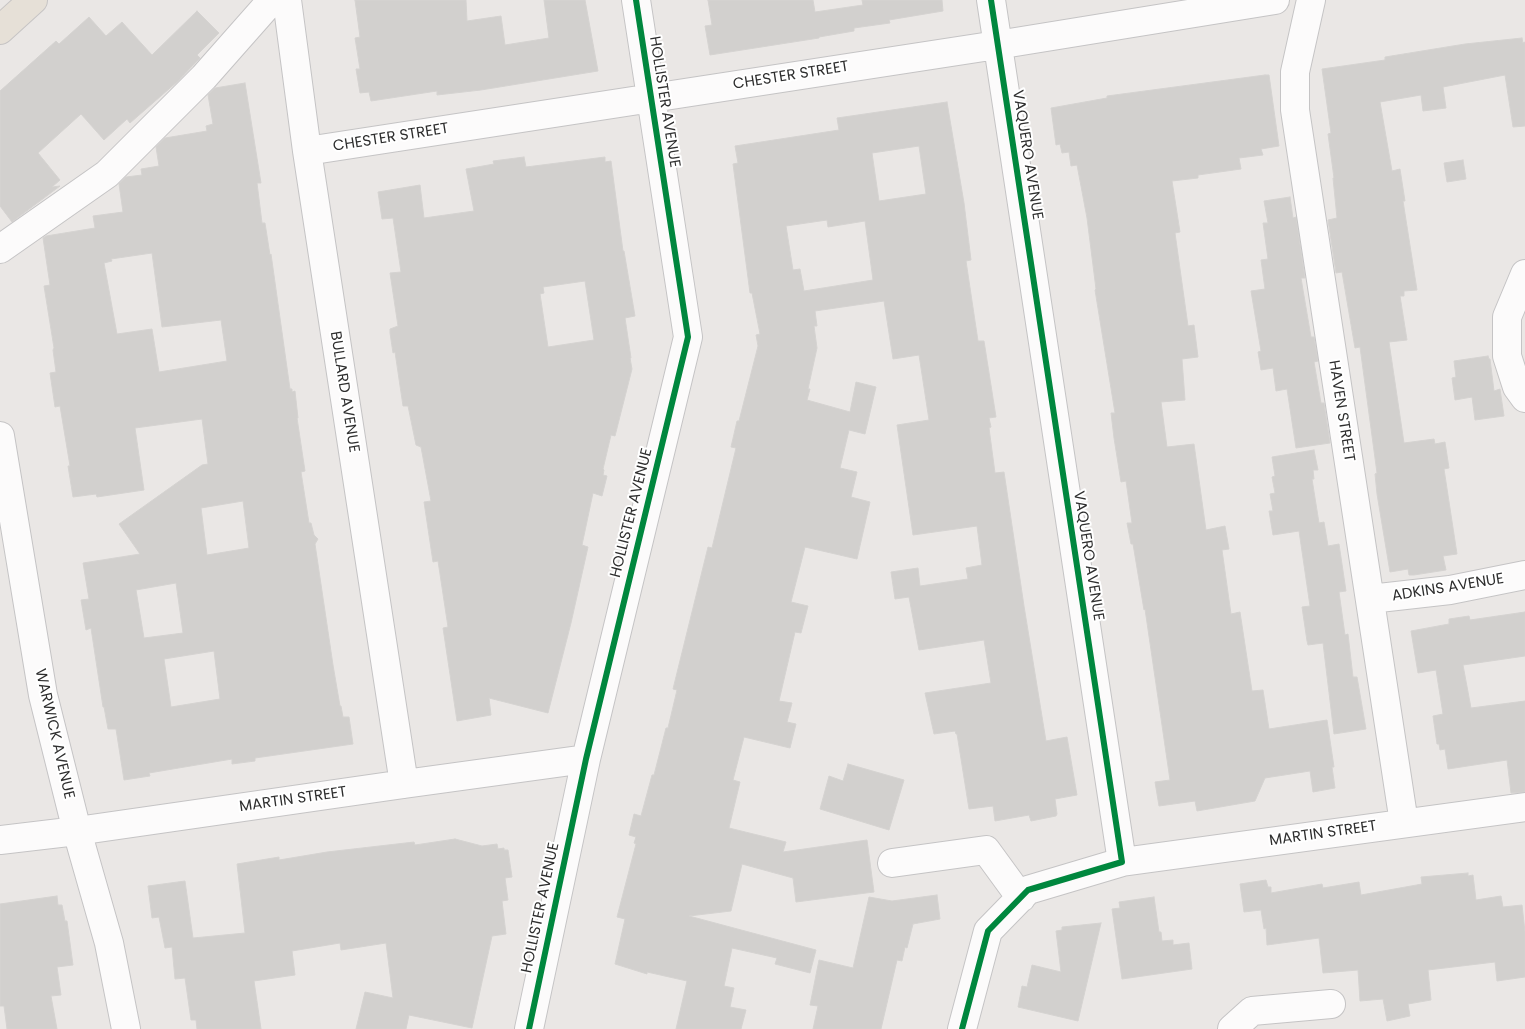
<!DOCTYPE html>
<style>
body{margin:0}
canvas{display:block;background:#eae7e5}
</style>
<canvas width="1525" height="1029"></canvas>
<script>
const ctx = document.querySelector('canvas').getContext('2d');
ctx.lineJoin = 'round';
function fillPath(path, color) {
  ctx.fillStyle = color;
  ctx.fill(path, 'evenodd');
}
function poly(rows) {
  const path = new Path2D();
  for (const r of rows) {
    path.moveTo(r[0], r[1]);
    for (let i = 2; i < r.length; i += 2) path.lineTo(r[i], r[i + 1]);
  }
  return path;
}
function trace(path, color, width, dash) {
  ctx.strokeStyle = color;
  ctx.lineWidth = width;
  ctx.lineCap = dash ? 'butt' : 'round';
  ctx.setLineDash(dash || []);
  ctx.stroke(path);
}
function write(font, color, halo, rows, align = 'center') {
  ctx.font = font + ' Poppins,sans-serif';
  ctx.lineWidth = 4;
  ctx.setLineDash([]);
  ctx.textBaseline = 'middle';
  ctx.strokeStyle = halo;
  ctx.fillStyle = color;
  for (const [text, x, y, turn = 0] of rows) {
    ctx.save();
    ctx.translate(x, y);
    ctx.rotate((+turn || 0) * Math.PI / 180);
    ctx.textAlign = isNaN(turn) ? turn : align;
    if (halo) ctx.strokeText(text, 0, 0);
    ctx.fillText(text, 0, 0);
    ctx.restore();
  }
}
const building = poly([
 [355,0,466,0,467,21,501,16,505,45,549,38,544,0,585,0,598,71,481,90,437,95,437,91,371,101,369,92,360,93,356,69,360,69,355,38,360,37,355,0],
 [708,0,813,0,815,12,863,5,862,0,942,0,943,11,889,20,890,23,854,28,854,31,819,37,819,38,710,55,705,26,712,25,708,0],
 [197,11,219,33,197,55,200,58,177,82,130,123,127,119,104,140,81,114,38,153,60,180,52,187,60,186,12,222,0,206,0,91,56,41,59,44,89,17,106,36,122,22,152,55,197,11],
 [1522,38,1523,43,1525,42,1525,126,1513,127,1505,75,1443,87,1446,108,1423,111,1421,95,1380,102,1392,171,1400,169,1405,201,1403,201,1417,290,1404,291,1404,296,1400,296,1407,340,1389,342,1404,443,1434,439,1435,444,1445,442,1449,468,1444,469,1457,554,1443,556,1446,570,1414,575,1409,575,1408,569,1390,572,1377,494,1375,474,1377,473,1360,347,1355,348,1342,272,1336,273,1328,220,1337,218,1333,178,1334,178,1328,134,1331,133,1322,69,1385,60,1385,57,1465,44,1522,38],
 [1265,75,1269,75,1279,146,1261,149,1263,155,1239,158,1241,169,1198,175,1198,178,1172,181,1180,232,1175,233,1188,326,1194,325,1198,357,1182,359,1185,400,1161,402,1167,447,1194,444,1206,530,1225,526,1229,549,1222,550,1231,614,1240,612,1252,691,1263,690,1269,729,1327,720,1334,767,1332,767,1335,788,1313,792,1310,771,1265,778,1255,801,1197,811,1195,801,1159,806,1155,782,1170,780,1145,609,1144,610,1133,544,1131,544,1127,523,1132,523,1126,481,1121,482,1114,438,1111,413,1115,413,1095,290,1096,289,1087,218,1077,165,1071,166,1069,152,1062,153,1060,144,1056,145,1051,108,1107,98,1107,96,1265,75],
 [245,83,261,183,257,183,262,223,265,223,270,255,271,254,290,389,292,389,292,392,295,391,298,418,297,418,305,471,301,472,309,523,311,523,314,535,318,539,315,544,333,665,340,706,341,706,343,717,349,717,353,744,255,758,255,761,232,764,232,759,149,773,150,776,124,780,116,729,108,729,104,707,103,707,91,628,86,630,81,600,89,599,83,563,140,554,119,524,202,465,208,464,202,419,135,428,144,490,97,497,96,494,73,497,68,466,70,466,60,406,55,407,50,373,56,372,53,350,54,348,44,286,50,285,43,238,46,236,95,228,93,216,123,212,119,184,126,177,142,175,141,169,159,166,156,147,165,138,207,131,206,126,213,124,208,95,215,88,245,83],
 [152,253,162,327,221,320,227,361,159,372,152,329,117,334,104,263,112,261,111,259,152,253],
 [243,501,249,548,207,555,201,508,243,501],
 [176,583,183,633,144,638,136,590,176,583],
 [214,651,220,699,171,707,164,659,214,651],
 [947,102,964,203,971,260,966,261,978,341,984,341,996,417,989,418,991,427,989,428,995,473,1004,472,1024,606,1046,741,1067,737,1077,795,1055,799,1057,814,1056,816,1031,821,1029,815,995,821,993,806,969,809,957,734,956,734,955,731,934,734,925,693,991,683,984,640,919,650,909,597,895,599,891,572,918,568,920,586,968,579,966,568,982,565,977,526,913,535,897,425,929,420,919,355,893,359,884,301,815,311,817,326,814,326,817,348,808,389,810,389,807,400,850,412,856,382,876,387,865,434,849,430,840,468,857,472,851,497,870,502,857,559,805,547,791,602,808,606,801,633,795,632,779,701,792,703,787,722,796,724,790,748,744,737,733,780,740,782,729,828,786,842,783,852,867,840,874,892,796,902,793,878,742,864,731,911,689,916,816,950,810,973,775,964,777,958,732,948,724,986,734,988,730,1007,746,1010,741,1029,676,1029,687,981,647,972,647,974,615,964,625,919,617,917,636,844,634,843,636,837,629,835,634,814,641,816,652,775,654,775,666,728,668,728,677,690,673,689,708,547,712,548,736,448,731,447,737,421,739,421,758,346,756,335,760,334,752,293,750,293,733,164,738,163,735,146,839,130,837,118,947,102],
 [919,146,926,194,879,201,872,153,919,146],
 [827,220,828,227,865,221,873,280,804,291,800,269,793,270,786,226,827,220],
 [524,157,526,167,605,157,605,162,611,161,623,251,624,251,635,316,625,318,631,358,630,358,632,369,615,436,611,435,603,469,604,470,603,475,607,476,602,496,593,493,582,545,588,547,571,623,548,713,489,698,491,715,457,721,443,628,448,627,438,561,433,562,424,502,431,501,421,447,416,445,408,406,403,406,395,352,393,353,390,333,390,329,398,326,390,273,401,272,393,218,382,219,378,192,420,185,424,218,474,211,466,169,494,164,493,161,524,157],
 [585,281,594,340,548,347,540,294,544,293,543,287,585,281],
 [1463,160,1466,179,1447,182,1444,163,1463,160],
 [1290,197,1293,218,1296,217,1305,278,1301,278,1311,337,1314,337,1318,361,1314,362,1321,403,1324,403,1330,443,1296,448,1287,389,1276,391,1273,368,1261,370,1258,352,1261,351,1251,291,1265,289,1261,260,1268,259,1263,223,1268,223,1264,201,1290,197],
 [1488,356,1489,359,1490,359,1494,391,1500,389,1504,416,1475,420,1472,397,1455,400,1452,378,1456,377,1454,361,1488,356],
 [1314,450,1318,470,1313,470,1314,479,1312,479,1319,523,1324,522,1328,546,1339,544,1346,591,1339,592,1345,635,1348,634,1353,677,1357,677,1366,729,1334,734,1323,643,1308,645,1307,641,1302,607,1310,606,1299,531,1273,535,1269,511,1273,511,1270,494,1275,493,1272,477,1275,476,1272,457,1314,450],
 [1525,612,1525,656,1463,665,1471,708,1525,701,1525,792,1511,793,1507,760,1448,769,1445,749,1440,750,1439,744,1437,744,1433,716,1443,714,1436,670,1418,673,1411,631,1449,624,1449,619,1469,616,1470,620,1525,612],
 [848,764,904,780,889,830,820,809,829,776,843,781,848,764],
 [455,839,482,846,497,844,498,849,504,848,504,850,508,850,512,877,505,878,508,900,502,901,506,934,492,936,472,1028,409,1015,406,1029,356,1029,365,992,393,998,386,943,341,950,340,943,292,951,295,975,254,981,261,1029,197,1029,196,1020,191,1020,185,978,175,979,172,947,165,948,159,917,152,918,148,886,185,881,193,938,245,933,237,864,279,857,279,860,327,852,414,842,415,845,455,839],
 [1468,873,1468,876,1473,875,1476,900,1501,896,1503,907,1522,905,1525,932,1525,977,1497,981,1495,962,1428,970,1431,1000,1408,1004,1410,1016,1387,1021,1383,999,1360,1001,1358,970,1323,973,1319,938,1267,945,1266,928,1264,929,1261,910,1244,912,1240,884,1266,880,1268,887,1271,887,1271,893,1322,884,1323,888,1359,882,1361,895,1422,884,1421,877,1468,873],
 [937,895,940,919,913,924,907,948,905,947,902,961,897,960,881,1029,813,1029,818,1006,810,1005,819,960,853,968,869,897,892,901,937,895],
 [57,896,58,905,62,905,65,921,67,921,73,965,57,967,61,995,51,996,57,1029,7,1029,4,1006,0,1006,0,904,57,896],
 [1154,897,1159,932,1161,932,1162,941,1173,940,1173,945,1189,943,1192,969,1122,979,1112,909,1120,908,1119,902,1154,897],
 [1101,923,1078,1021,1018,1007,1022,986,1027,987,1032,965,1061,972,1056,931,1062,930,1062,927,1101,923]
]);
fillPath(building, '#d2d0ce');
trace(building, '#d5d3d1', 1);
const minor = poly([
 [287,0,307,151,404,784],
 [1311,0,1295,72,1295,110,1404,823],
 [307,151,997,45,1275,0],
 [0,249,107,174,204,77,272,0],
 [1525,274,1507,317,1507,356,1517,387,1525,398],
 [0,436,43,695,77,831,109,943,126,1029],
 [1370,599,1450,590,1525,575],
 [0,840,77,831,404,784,586,759],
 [1122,862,1525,807],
 [892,863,986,850,1021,898],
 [529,1029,586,759,688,337,636,0],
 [962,1029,988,931,1028,890,1122,862,991,0],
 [1232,1029,1252,1011,1331,1004]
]);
const major = poly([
 [0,30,33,0]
]);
trace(minor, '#c5c4c5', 30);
trace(major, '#c6c4c4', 30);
trace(minor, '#fcfbfb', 28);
trace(major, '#e6e0d7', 28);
trace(poly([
 [529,1029,586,759,688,337,636,0],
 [962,1029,988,931,1028,890,1122,862,991,0]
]), '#00873e', 6);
write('15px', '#2e2e2e', '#fff', [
 ["CHESTER STREET",791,76,-9],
 ["HOLLISTER AVENUE",664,102,81],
 ["CHESTER STREET",391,138,-9],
 ["VAQUERO AVENUE",1027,155,81],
 ["BULLARD AVENUE",344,392,81],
 ["HAVEN STREET",1341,411,81],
 ["HOLLISTER AVENUE",632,513,-76],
 ["VAQUERO AVENUE",1088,556,81],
 ["ADKINS AVENUE",1448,588,-9],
 ["WARWICK AVENUE",54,734,77],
 ["MARTIN STREET",293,800,-8],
 ["MARTIN STREET",1323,834,-8],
 ["HOLLISTER AVENUE",541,908,-78]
]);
</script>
